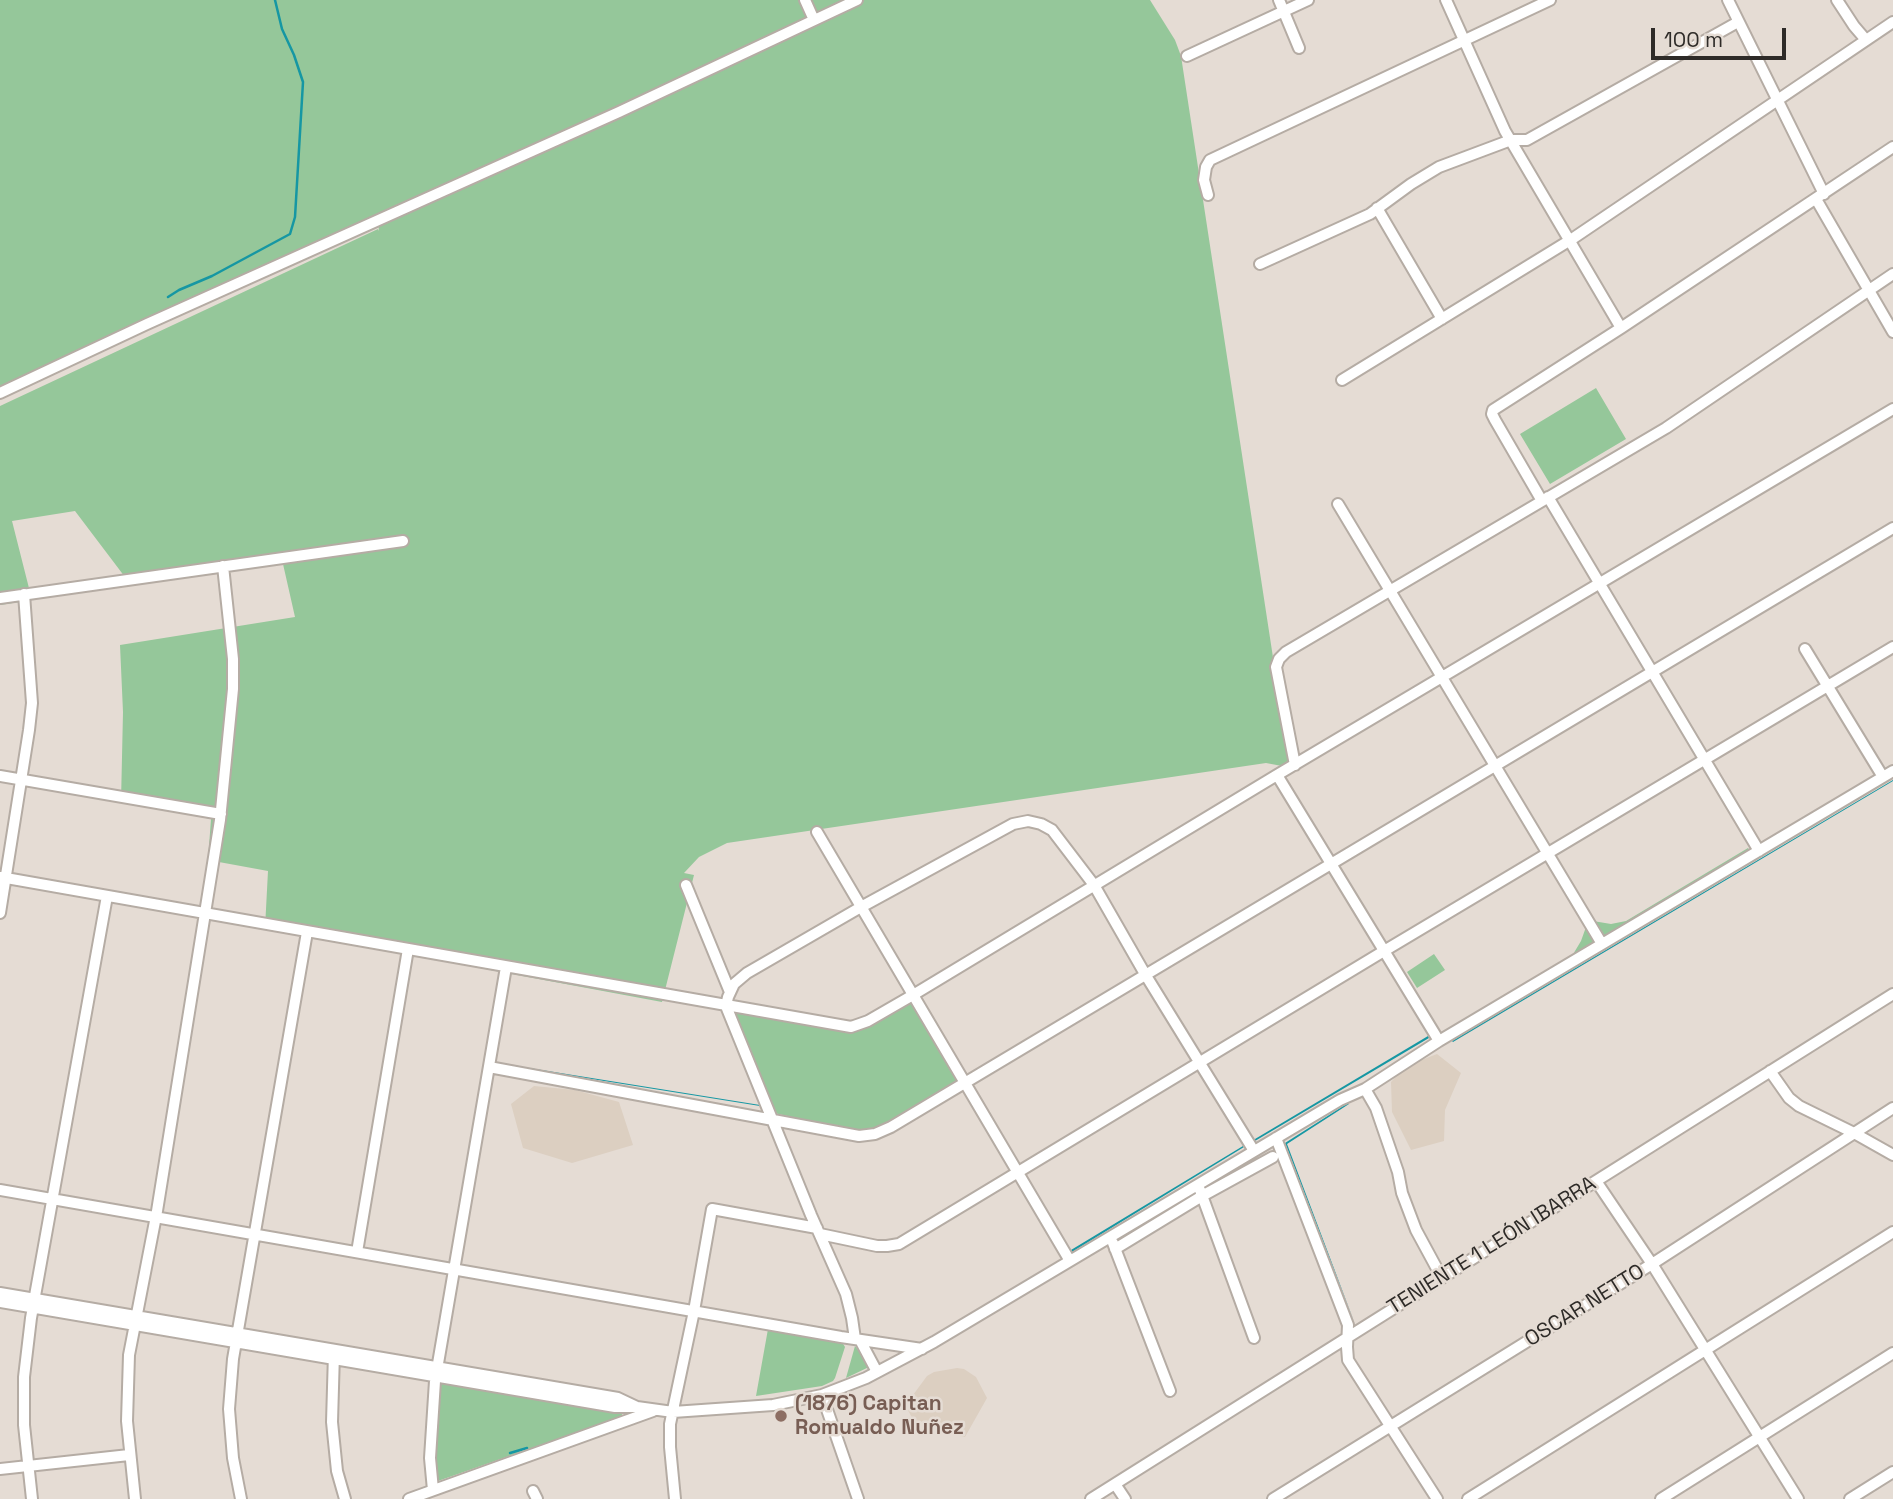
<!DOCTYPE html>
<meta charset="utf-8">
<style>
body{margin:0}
#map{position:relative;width:1893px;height:1499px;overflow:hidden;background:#e5dcd4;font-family:"Space Grotesk",sans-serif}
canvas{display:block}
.scale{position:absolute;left:1651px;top:28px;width:135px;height:32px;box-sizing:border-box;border:4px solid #2e2b28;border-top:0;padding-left:9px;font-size:21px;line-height:24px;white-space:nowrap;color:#2e2b28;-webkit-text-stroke:5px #e5dcd4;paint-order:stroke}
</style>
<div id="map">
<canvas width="1893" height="1499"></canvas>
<div class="scale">100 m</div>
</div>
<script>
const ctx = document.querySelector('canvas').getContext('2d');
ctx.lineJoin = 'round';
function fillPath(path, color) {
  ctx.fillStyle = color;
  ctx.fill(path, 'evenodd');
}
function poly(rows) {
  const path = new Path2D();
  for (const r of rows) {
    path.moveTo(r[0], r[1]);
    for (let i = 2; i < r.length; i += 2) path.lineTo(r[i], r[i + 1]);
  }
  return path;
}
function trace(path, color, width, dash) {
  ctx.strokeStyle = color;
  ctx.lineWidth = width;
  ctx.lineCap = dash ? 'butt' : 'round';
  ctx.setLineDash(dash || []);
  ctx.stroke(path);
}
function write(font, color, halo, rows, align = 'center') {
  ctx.font = font + ' "Space Grotesk",sans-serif';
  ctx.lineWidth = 5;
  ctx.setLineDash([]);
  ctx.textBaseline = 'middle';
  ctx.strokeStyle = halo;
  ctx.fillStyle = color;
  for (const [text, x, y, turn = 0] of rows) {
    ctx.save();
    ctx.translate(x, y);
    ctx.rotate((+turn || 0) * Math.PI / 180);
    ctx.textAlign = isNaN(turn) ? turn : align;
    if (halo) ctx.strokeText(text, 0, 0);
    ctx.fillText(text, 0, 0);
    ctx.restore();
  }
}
fillPath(poly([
 [1437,1054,1461,1073,1445,1110,1444,1141,1411,1150,1392,1112,1391,1082,1406,1066],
 [534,1086,575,1090,619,1102,633,1145,572,1163,523,1148,511,1104],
 [957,1368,964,1369,976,1377,987,1398,965,1437,918,1429,902,1399,913,1395,927,1376,934,1372]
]), '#dccfc1');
fillPath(poly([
 [0,0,857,0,0,390],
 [861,0,1150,0,1175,40,1181,56,1289,762,1282,766,1266,763,727,843,699,857,684,873,694,875,662,1002,265,928,268,871,208,860,211,819,121,802,123,712,120,645,295,617,283,564,131,585,75,511,12,521,32,600,0,605,0,406,378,229,379,231,378,223],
 [1596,388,1626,439,1550,484,1520,434],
 [1748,848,1750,851,1572,956,1581,941,1586,927,1593,921,1611,924,1626,921],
 [1434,954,1445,970,1417,988,1407,972],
 [910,1002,957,1081,883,1125,863,1131,854,1131,774,1113,735,1013,848,1031],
 [768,1329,842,1342,845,1347,835,1378,833,1381,822,1386,756,1396],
 [855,1346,869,1364,869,1367,846,1378],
 [441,1382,621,1413,623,1416,438,1481,435,1458,440,1383]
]), '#95c79a');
fillPath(poly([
 [1893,780,1893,781,1453,1042,1452,1041],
 [1428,1036,1429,1038,1255,1141,1255,1139],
 [498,1063,760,1105,760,1106,498,1064],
 [1348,1103,1349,1104,1287,1144,1355,1324,1285,1143],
 [1243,1146,1244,1147,1072,1252,1071,1250]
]), '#1697a3');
trace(poly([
 [168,297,179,290,212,276,290,234,295,217,303,82,294,55,282,29,275,0],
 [510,1453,527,1448]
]), '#1697a3', 2.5);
const minor = poly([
 [805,0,814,20],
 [1279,0,1299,48],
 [1446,0,1505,131,1621,328],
 [1728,0,1824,194],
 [1837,0,1854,26,1866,40],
 [1187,56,1308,0],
 [1208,195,1204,180,1206,167,1210,160,1550,0],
 [1816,199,1893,332],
 [1377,208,1442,319],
 [1260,264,1370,214,1411,184,1439,167,1511,140,1527,140,1738,22],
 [1342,380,1572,239,1893,22],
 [0,393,147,324,619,112,857,0],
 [1548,497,1759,851],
 [1542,501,1495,420,1492,414,1493,410,1621,328,1893,147],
 [1338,504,1602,944],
 [0,598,403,541],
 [1805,649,1883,777],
 [1295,765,1276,667,1279,659,1286,652,1666,428,1893,274],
 [1277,775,1439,1041],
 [0,776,221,814],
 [817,832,1070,1261],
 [0,877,851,1027,868,1021,913,995,1277,775,1893,409],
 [686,885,730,992],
 [0,913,29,730,32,703,24,594],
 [489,1067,859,1136,875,1134,891,1127,1893,528],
 [1770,1071,1789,1098,1799,1106,1854,1133,1893,1155],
 [1365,1089,1376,1108,1398,1172,1402,1193,1416,1230,1442,1278],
 [1276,1138,1348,1325,1347,1347,1348,1360,1437,1499],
 [1596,1181,1652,1264,1798,1499],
 [0,1190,841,1337,922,1349],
 [1200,1190,1254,1338],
 [820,1234,877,1246,887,1246,899,1244,1379,954,1893,647],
 [1113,1243,1170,1391],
 [1115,1249,1202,1196,1273,1157],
 [357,1252,408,949],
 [0,1293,618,1398,637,1407],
 [0,1302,615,1407,637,1407,673,1412,773,1405,822,1395,866,1378,934,1342,1340,1100,1365,1089,1439,1041,1893,771],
 [855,1339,852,1318,846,1294,811,1215,726,1006,728,997,734,984,747,973,861,907,1013,824,1028,821,1041,824,1052,830,1094,885,1145,974,1254,1151],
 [860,1340,877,1372],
 [334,1353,332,1422,337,1471,345,1499],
 [822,1395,858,1499],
 [0,1469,129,1455],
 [1115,1484,1125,1499],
 [433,1490,430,1458,435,1381,506,967],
 [533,1491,537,1499],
 [32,1499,24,1425,24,1377,31,1318,107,896],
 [135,1499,127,1421,129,1355,157,1211,220,820,233,689,233,659,223,566],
 [241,1499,233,1458,229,1409,233,1359,307,932],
 [409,1499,653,1411],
 [675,1499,670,1447,670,1424,694,1311,712,1209,817,1228],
 [1091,1499,1893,994],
 [1273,1499,1652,1264,1893,1108],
 [1468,1499,1893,1232],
 [1661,1499,1893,1353],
 [1850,1499,1893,1472]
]);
trace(minor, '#b5aca4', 14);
trace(minor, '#fff', 10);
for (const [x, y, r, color] of [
 [781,1416,7,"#8d6e63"]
]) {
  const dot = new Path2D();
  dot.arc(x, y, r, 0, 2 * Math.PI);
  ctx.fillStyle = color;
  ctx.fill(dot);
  trace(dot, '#e5dcd4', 2.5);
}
write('21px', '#2e2b28', '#e5dcd4', [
 ["TENIENTE 1 LEÓN IBARRA",1492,1246,-32],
 ["OSCAR NETTO",1585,1306,-32]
]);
write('bold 21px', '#785e54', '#e5dcd4', [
 ["(1876) Capitan",795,1404],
 ["Romualdo Nuñez",795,1428]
], 'left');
</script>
